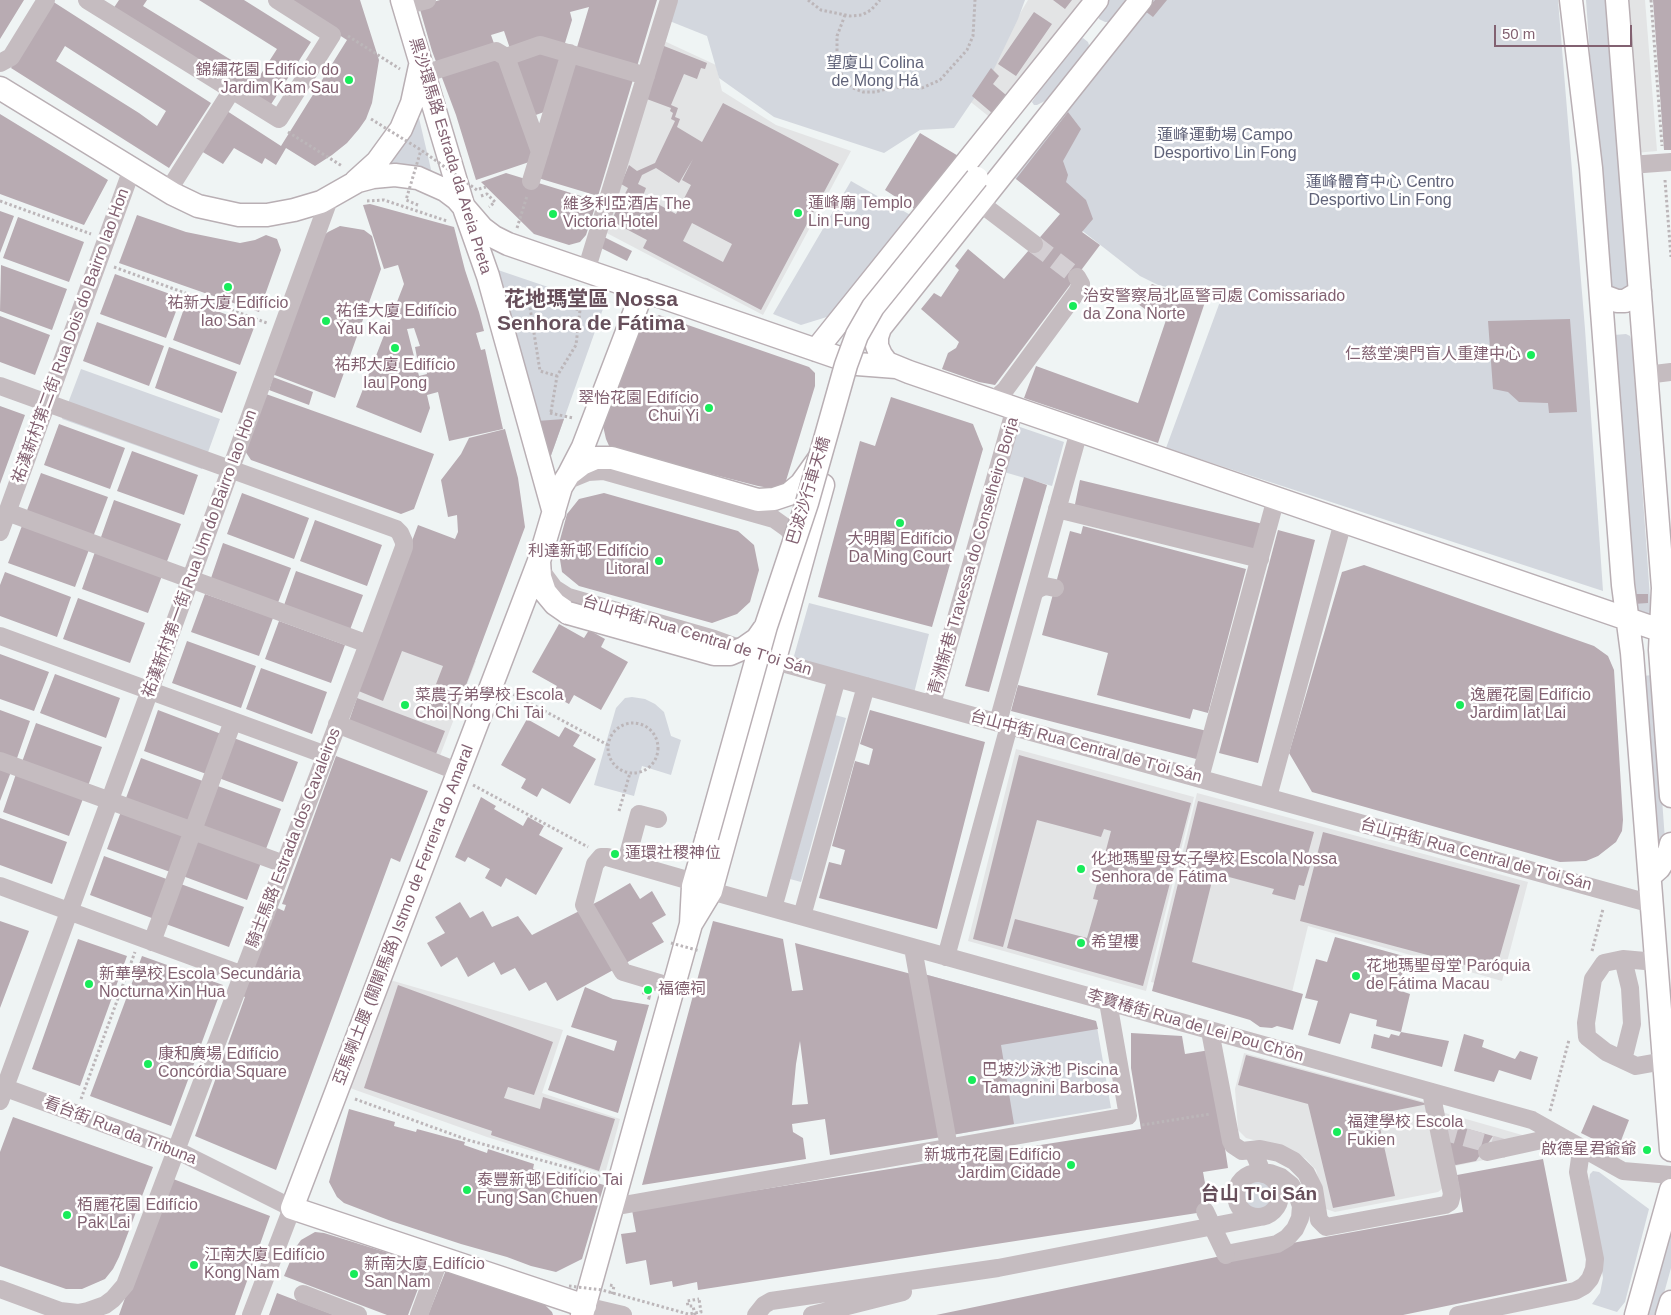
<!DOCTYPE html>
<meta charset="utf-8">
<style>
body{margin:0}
#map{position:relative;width:1671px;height:1315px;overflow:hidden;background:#eff4f4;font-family:Arial,sans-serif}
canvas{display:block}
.scale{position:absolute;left:1494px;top:25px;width:138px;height:22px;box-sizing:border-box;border:2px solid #826171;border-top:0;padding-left:6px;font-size:15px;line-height:18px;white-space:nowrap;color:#826171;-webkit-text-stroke:4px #fff;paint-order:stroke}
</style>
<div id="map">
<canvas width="1671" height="1315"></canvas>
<div class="scale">50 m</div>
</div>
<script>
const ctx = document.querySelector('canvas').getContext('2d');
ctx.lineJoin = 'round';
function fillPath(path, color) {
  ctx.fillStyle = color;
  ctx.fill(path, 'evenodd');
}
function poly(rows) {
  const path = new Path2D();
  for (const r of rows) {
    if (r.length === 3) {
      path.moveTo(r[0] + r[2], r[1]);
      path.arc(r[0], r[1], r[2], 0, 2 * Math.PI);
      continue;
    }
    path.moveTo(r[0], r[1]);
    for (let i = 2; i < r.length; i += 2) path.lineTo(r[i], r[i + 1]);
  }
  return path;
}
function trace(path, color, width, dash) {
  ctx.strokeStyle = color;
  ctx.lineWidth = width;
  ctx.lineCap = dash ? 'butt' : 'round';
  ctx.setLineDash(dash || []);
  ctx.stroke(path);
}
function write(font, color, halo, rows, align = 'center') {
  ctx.font = font + ' Arial,"Noto Sans SC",sans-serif';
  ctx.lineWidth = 5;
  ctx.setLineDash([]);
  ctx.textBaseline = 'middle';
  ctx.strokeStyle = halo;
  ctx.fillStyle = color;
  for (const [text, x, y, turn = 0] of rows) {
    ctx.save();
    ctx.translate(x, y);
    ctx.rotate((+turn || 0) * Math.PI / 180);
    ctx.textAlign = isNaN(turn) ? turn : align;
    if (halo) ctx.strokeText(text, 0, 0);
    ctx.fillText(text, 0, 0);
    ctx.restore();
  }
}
fillPath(poly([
 [1028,0,1086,0,992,119,967,99,996,54],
 [1623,0,1645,0,1657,151,1635,153],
 [662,40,716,65,722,91,776,125,851,151,763,315,601,230],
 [380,626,476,661,438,761,343,725],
 [1016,749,1194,797,1146,991,968,941],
 [1197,793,1528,882,1502,981,1308,926,1286,1017,1151,982],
 [390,980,563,1030,542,1093,620,1119,605,1174,487,1137,350,1088],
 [1244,1053,1429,1103,1444,1184,1442,1189,1438,1192,1335,1212,1326,1209,1316,1170,1306,1159,1293,1151,1246,1138,1238,1130,1235,1089],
 [1438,1111,1557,1145,1450,1167]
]), '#e3e4e5');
fillPath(poly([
 [670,0,1025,0,1018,19,994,69,954,128,920,130,884,153,774,117,719,78,707,36,667,20],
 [1106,0,1130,0,1110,22,1105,22,1099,19,1098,16],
 [1152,0,1558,0,1585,329,1603,591,1166,448,1221,299,1158,285,1140,276,1011,175],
 [1586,0,1610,0,1629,289,1607,292],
 [1083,38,1088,42,1089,45,1087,50,1059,87,1045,101,1037,105,1034,105,1032,102,1036,96,1047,76,1080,39],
 [415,101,433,178,411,166,393,163,376,163],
 [851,181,914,217,830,316,801,325,773,314],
 [498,270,604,306,548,464],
 [1626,334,1630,336,1632,342,1651,612,1650,615,1637,620,1614,335],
 [81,369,220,419,202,469,62,419],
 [1017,426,1064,442,1052,486,1004,472],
 [809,603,929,634,913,697,792,663],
 [1653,675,1665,840,1655,840,1642,676],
 [632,697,645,699,655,704,664,712,671,736,681,740,671,775,642,766,634,796,594,785,616,708,625,698],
 [835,715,846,718,801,882,790,879],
 [924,974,1096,1021,1111,1108,952,1135],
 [1593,1171,1599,1172,1649,1209,1625,1302,1617,1312,1592,1304,1600,1293,1603,1278,1589,1181,1590,1174],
 [1259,1195,19],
 [1671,1228,1671,1268,1658,1315,1647,1315]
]), '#d3d7de');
fillPath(poly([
 [0,0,24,0,0,39],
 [119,0,147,0,143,6,259,77,277,49,199,0,244,0,311,42,268,109,111,12],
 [293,0,360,0,379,60,372,103,366,119,359,129,347,143,332,155,315,166,286,148,276,165,265,158,262,164,234,148,223,164,201,151,227,111,281,146,347,40,322,24],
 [440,0,657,0,598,196,538,178,589,7,570,12,572,20,544,112,533,116,504,31,491,35,535,160,476,180,456,115,432,51,419,6],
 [1053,0,1072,0,1065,9],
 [1155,0,1167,0,1153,17,1145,11],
 [1653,0,1671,0,1671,150,1664,150],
 [52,1,211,103,169,168,11,68],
 [65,46,166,111,157,126,139,113,56,61],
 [1034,12,1052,24,1016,76,998,64],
 [664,46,707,63,705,69,701,68,697,79,684,74,671,105,678,108,675,117,680,119,677,127,702,142,723,103,839,164,761,310,643,248,647,240,611,221,628,188,621,184,629,165,637,171,655,163,675,121,671,119,673,113,670,111,671,108,644,98],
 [693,159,682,180,691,185,676,214,643,196,646,188,638,184,642,175,656,168,679,183],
 [692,223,732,244,723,262,683,241],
 [991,68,999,76,993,84,1006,95,992,113,972,96],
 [1068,112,1081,129,1063,161,1068,175,1066,182,1086,200,1093,219,1082,232,1100,245,995,385,979,382,942,369,948,353,956,348,959,342,921,309,934,293,941,297,959,270,955,266,968,249,1004,279,1060,214,1016,179],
 [0,114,108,180,84,225,0,194],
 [920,133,960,157,916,210,885,190],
 [506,173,597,201,586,235,580,242,569,245,534,234,481,182],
 [370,204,454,227,465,270,479,312,484,331,476,333,481,350,485,349,503,429,449,441,438,392,427,395,430,408,421,433,356,407,404,284,398,265,384,269,363,205],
 [414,328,420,346,415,347,418,363,425,362,427,374,419,376,407,329],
 [0,211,14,216,0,253],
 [137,215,186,232,240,243,255,240,266,235,277,239,281,250,259,312,119,263],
 [18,217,84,242,69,282,3,258],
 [340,226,364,230,372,236,381,269,335,398,272,374,318,240,328,232],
 [604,237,632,251,627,261,599,247],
 [1,265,67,289,52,330,0,311],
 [115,274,181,298,166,338,100,314],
 [1152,284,1205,302,1158,443,1024,398,1036,366,1138,403,1166,320,1155,316,1135,302],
 [187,300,255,325,240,365,173,340],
 [659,315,809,367,815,373,815,386,785,484,775,489,758,486,610,448,606,439,603,426,637,328],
 [0,316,50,335,35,375,0,362],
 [1570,319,1577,412,1549,413,1548,403,1519,402,1508,392,1493,389,1488,321],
 [97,322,164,346,149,386,83,361],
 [169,347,237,372,222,413,155,388],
 [273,377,313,392,309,405,269,390],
 [266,394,434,454,414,509,401,514,251,460,245,451],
 [891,397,973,424,983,449,932,627,818,597,860,441,875,446],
 [0,406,25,415,0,484],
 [564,419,548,464,537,421],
 [59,424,125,448,110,489,44,465],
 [505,429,518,478,525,527,453,720,426,710,443,666,402,651,383,701,356,690,418,525,455,539,458,532,457,515,448,517,441,480,461,454,469,438],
 [132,451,198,475,184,515,117,491],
 [41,473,108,497,93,537,26,513],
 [1024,477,1047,485,989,692,965,686],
 [1080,480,1263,524,1255,553,1074,509],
 [242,493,309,518,294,559,227,534],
 [604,493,738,531,754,545,759,570,750,602,737,614,712,623,579,586,562,572,558,547,567,514,579,499],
 [114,500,181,524,166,564,100,540],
 [315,520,382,545,367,586,300,561],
 [23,523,90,547,75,587,8,563],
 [1083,526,1246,569,1208,713,1193,709,1190,719,1097,695,1108,653,1042,635,1070,531,1081,534],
 [1278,530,1315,540,1258,763,1219,753],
 [223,543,291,568,276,608,209,584],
 [96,549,163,573,148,613,82,589],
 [1364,565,1594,646,1608,656,1614,670,1623,820,1622,831,1616,842,1598,856,1586,861,1560,862,1312,792,1289,753,1342,572],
 [296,571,363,595,348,635,282,611],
 [5,572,71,597,57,637,0,616,0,585],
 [205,594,273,618,259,656,191,632],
 [1633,594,1648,594,1648,603,1633,604],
 [78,598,145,623,130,663,63,639],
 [279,621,345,645,331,683,265,659],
 [559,624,584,638,589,630,605,639,601,647,628,662,601,710,574,695,569,704,552,695,557,686,532,672],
 [187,641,256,666,241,708,172,683],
 [0,654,49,672,34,711,0,699],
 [261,668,327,692,312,734,246,709],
 [55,674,120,698,106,738,40,713],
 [1018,685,1207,731,1200,760,1011,711],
 [357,698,445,731,434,759,347,727],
 [0,710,30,721,16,761,0,755],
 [158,710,224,735,209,775,144,751],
 [870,710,985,742,937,929,819,898,829,862,841,865,845,850,832,846,855,761,869,765,873,749,860,744],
 [527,719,559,737,565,727,580,735,573,746,596,759,570,804,542,788,537,797,521,788,526,779,501,765],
 [36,723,102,747,88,786,22,762],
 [231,737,298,762,283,802,216,777],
 [1019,755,1191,803,1143,986,1007,948,1015,919,1087,938,1098,900,1093,899,1111,831,1104,829,1101,837,1037,820,1003,947,973,939],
 [336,756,428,791,400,862,391,858,276,1170,195,1136,245,997,240,995,275,907,284,911,286,905,282,904],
 [141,758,208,783,193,823,126,798],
 [0,765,12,769,0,801],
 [17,771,84,796,69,836,3,812],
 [215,785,281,809,266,849,200,825],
 [481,797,496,806,494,809,523,826,528,817,544,826,539,835,563,848,536,895,506,878,501,887,485,878,490,869,468,857,465,862,455,857],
 [1198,801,1314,832,1305,865,1310,866,1304,886,1299,885,1295,900,1272,894,1274,889,1214,873,1192,962,1303,994,1293,1030,1277,1026,1272,1028,1260,1027,1250,1020,1152,991],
 [122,809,188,833,173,873,107,849],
 [0,818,67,842,52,884,0,865],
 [1323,832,1520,885,1495,973,1300,921],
 [195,835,262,860,247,900,180,875],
 [104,856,172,881,157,920,90,895],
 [178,883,244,907,229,947,163,923],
 [630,883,640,899,652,891,666,915,652,923,664,942,557,1001,546,982,529,991,515,968,501,975,494,962,468,977,457,957,441,967,427,943,445,933,435,917,460,902,470,918,483,911,492,927,518,916,532,935,601,900],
 [0,921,29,931,0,1008],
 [713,921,783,939,792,991,803,990,795,943,915,975,942,1137,830,1155,825,1119,792,1124,793,1132,803,1138,806,1159,642,1185],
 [800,1041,808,1104,792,1105,796,1064],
 [1335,937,1407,957,1398,990,1410,994,1401,1032,1376,1026,1377,1020,1350,1013,1340,1044,1308,1035,1318,1001,1305,998,1316,959,1327,962],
 [78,939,127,956,80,1086,32,1069],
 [142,956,223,985,171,1126,90,1096],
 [924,974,1096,1021,1098,1029,1001,1045,1014,1124,952,1135],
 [645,984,653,987,650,1000,647,999,648,996,642,994],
 [398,985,553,1042,534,1095,508,1087,504,1098,540,1109,543,1097,615,1119,599,1171,491,1135,492,1131,364,1088],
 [585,987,613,999,649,1005,618,1113,548,1090,567,1035,614,1051,617,1041,571,1027],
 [1401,1032,1449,1041,1442,1067,1371,1048,1374,1034,1389,1038,1391,1034,1399,1036],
 [1131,1033,1182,1036,1185,1054,1210,1050,1228,1168,1203,1172,1210,1211,698,1290,697,1282,673,1287,672,1281,650,1285,646,1260,626,1264,621,1234,636,1232,632,1210,1141,1129,1131,1068],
 [1464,1034,1484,1040,1482,1047,1515,1059,1520,1051,1538,1057,1531,1080,1499,1070,1494,1082,1454,1071],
 [1246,1055,1428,1104,1377,1114,1395,1196,1333,1208,1308,1104,1238,1085],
 [1593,1105,1629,1120,1617,1151,1581,1133],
 [349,1109,395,1122,394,1126,416,1132,417,1129,465,1142,464,1145,487,1153,488,1149,534,1164,533,1169,555,1175,556,1171,604,1185,582,1259,556,1272,531,1266,507,1257,461,1244,391,1221,344,1203,337,1197,329,1182],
 [13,1117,153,1167,119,1257,113,1269,105,1279,82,1289,66,1289,0,1266,0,1152],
 [1446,1123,1493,1136,1476,1161,1456,1165,1453,1164],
 [1543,1159,1567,1281,1403,1315,936,1315,1226,1255,1463,1212,1457,1175],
 [168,1177,270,1216,235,1315,119,1315],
 [315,1232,324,1233,427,1265,408,1315,387,1315,284,1276,296,1247,301,1240],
 [446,1270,541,1301,552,1312,553,1315,428,1315],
 [277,1293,334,1315,269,1315]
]), '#b8abb2');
trace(poly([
 [1034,244,1077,277],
 [1439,1130,1507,1149]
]), '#d4cfd3', 18, [18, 9]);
const major = poly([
 [402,0,463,205,488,276,554,513],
 [1141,0,880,328,877,337,877,346,881,355,887,363,909,372,1671,634],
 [1571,0,1591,168,1623,585,1632,653,1671,1150],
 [1617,0,1663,588,1660,650,1671,796],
 [0,88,173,194,198,206,239,215,267,215,294,210,321,202,358,181,373,177,395,175,418,178,445,190,457,199,482,228,494,237,508,244,857,364,896,367],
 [356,181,377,162,401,129,412,103,420,66],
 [1601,295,1617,301,1625,301,1640,292],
 [816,350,1097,0],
 [569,474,582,464,596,458,612,458,758,500,774,499,789,494,801,484,818,460],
 [539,561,540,577,545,592,555,604,568,613],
 [1650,876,1659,868,1669,852,1671,844],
 [691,924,711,891,823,485],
 [585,1306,292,1208,539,561,561,487,569,474,583,447,643,290],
 [582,1315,691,924,693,886,707,837],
 [1636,1315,1671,1190],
 [1667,1315,1671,1302]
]);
trace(major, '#b9afb4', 25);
trace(poly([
 [808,0,821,10,850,16,862,15,871,10,880,0],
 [1651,0,1662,146],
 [845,15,837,36,837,64,844,80,853,88,863,92,875,92,894,87,922,88,940,80,967,50,973,36,975,0],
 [348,36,400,69],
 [288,132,342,166],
 [1665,180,1671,257],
 [479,189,486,187],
 [481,196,487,194,495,202,489,207],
 [0,201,91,234],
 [367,201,384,200,447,221],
 [517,228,527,196],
 [114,267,267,323],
 [551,412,557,376,576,345,580,310,528,295,540,371,557,376],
 [550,413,573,418],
 [509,692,608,745],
 [633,748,25],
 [473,785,588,847],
 [619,811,630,773],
 [1592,951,1603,909],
 [81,1099,135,952],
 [355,1099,468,1140,602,1177],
 [1550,1111,1569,1040],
 [1142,1125,1210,1114],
 [610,1285,614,1286,612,1295],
 [695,1315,693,1306,688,1306,687,1301,699,1299]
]), '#bcb6b9', 3, [2.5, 2.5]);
trace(poly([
 [87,0,279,119,332,35,277,0],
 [404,6,427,0],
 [506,57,540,152],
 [0,63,11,57,46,0],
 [424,74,496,51,506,57,540,45,646,76],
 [1630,165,1671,162],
 [531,181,570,53],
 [168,191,232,90],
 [987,195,986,203,988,209,1034,244],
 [586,271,669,0],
 [1646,375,1671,372],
 [0,386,396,529,400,533,404,542,404,547,368,644,125,1285,113,1299,105,1305,88,1311,78,1313,60,1311,0,1289],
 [989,400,997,397,1005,390,1077,292,1081,284,1077,277],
 [571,479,588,472,604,471,774,519,788,529,798,544,799,549],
 [1057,509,1260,559],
 [7,512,368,644],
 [0,532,132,169],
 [545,576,554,588,568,597,714,639,775,661,1652,904],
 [1034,593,1038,589,1045,586,1055,588],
 [0,636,326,755],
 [932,704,1015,408],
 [998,722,1079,431],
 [337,724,459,772],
 [0,761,284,864],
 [1200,778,1276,498],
 [1268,797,1343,522],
 [626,862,639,814,658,819],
 [0,886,243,975],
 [711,891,1532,1120,1623,1171,1671,1175],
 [773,908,837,678],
 [802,916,866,686],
 [152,942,233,721],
 [913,948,949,1148],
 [946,957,1009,726],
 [1623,959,1630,988,1632,1024,1623,1060],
 [1656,962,1623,959,1604,963,1593,979,1586,1023,1587,1037,1606,1052,1636,1066,1664,1061],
 [673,987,623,972,584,905,595,864,601,857,607,857,694,882],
 [1210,1031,1231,1141,1233,1145,1242,1151,1260,1149,1279,1153,1294,1161,1306,1173,1314,1189,1319,1220,1326,1227,1445,1205,1450,1202,1452,1194,1431,1092],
 [0,1086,176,1150,292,1208,251,1315],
 [0,1101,330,197],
 [1487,1152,1560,1136],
 [1258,1195,22],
 [612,1207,1128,1116,1108,1002],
 [1226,1254,1277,1244,1287,1238,1295,1229,1300,1218,1301,1206,1297,1195,1291,1185,1281,1177,1270,1173,1263,1174,1253,1151],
 [303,1294,358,1315],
 [585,1306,623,1315],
 [419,1315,440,1258],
 [756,1315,764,1305,771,1301,998,1268,1260,1217],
 [812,1315,903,1292],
 [1458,1315,1575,1291,1584,1286,1590,1279,1594,1269,1595,1259,1578,1172,1580,1158,1585,1150]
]), '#c5bcc0', 18);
trace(major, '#fff', 22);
const majorBridge = poly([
 [568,613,714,654,730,654,744,648,757,639,764,629],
 [707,837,766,626,807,503,846,365,857,335,873,307,977,178]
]);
trace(majorBridge, '#b9afb4', 25, []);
trace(poly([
 [371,119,421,150,477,190],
 [418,205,406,200,421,150],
 [671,943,700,951],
 [569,1286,602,1290,688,1314,701,1312,699,1299]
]), '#bcb6b9', 3, [2.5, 2.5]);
trace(poly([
 [1205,1211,1226,1255]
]), '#c5bcc0', 18);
trace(majorBridge, '#fff', 22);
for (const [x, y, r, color] of [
 [349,80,5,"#18ec5a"],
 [798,213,5,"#18ec5a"],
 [553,214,5,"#18ec5a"],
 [228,287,5,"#18ec5a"],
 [1073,306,5,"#18ec5a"],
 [326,321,5,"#18ec5a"],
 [395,348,5,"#18ec5a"],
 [1531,355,5,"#18ec5a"],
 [709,408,5,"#18ec5a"],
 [900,523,5,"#18ec5a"],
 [659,561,5,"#18ec5a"],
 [405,705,5,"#18ec5a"],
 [1460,705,5,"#18ec5a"],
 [615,854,5,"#18ec5a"],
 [1081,869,5,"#18ec5a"],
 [1081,943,5,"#18ec5a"],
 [1356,976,5,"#18ec5a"],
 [89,984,5,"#18ec5a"],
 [648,990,5,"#18ec5a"],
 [148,1064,5,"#18ec5a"],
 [972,1080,5,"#18ec5a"],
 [1337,1132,5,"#18ec5a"],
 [1647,1150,5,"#18ec5a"],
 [1071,1165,5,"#18ec5a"],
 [467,1190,5,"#18ec5a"],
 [67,1215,5,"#18ec5a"],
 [194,1265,5,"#18ec5a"],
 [354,1274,5,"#18ec5a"]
]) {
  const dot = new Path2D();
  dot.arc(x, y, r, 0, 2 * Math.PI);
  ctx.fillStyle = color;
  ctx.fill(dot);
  trace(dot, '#fff', 2);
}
write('16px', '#606379', '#fff', [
 ["望廈山 Colina",875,64],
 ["de Mong Há",875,82],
 ["蓮峰運動場 Campo",1225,136],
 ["Desportivo Lin Fong",1225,154],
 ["蓮峰體育中心 Centro",1380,183],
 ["Desportivo Lin Fong",1380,201]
]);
write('16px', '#826171', '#fff', [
 ["錦繡花園 Edifício do",339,71,"right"],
 ["Jardim Kam Sau",339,89,"right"],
 ["蓮峰廟 Templo",808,204],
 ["Lin Fung",808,222],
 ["維多利亞酒店 The",563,205],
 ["Victoria Hotel",563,223],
 ["治安警察局北區警司處 Comissariado",1083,297],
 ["da Zona Norte",1083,315],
 ["祐新大廈 Edifício",228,304,"center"],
 ["Iao San",228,322,"center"],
 ["祐佳大廈 Edifício",336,312],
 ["Yau Kai",336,330],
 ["仁慈堂澳門盲人重建中心",1521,355,"right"],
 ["祐邦大廈 Edifício",395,366,"center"],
 ["Iau Pong",395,384,"center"],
 ["翠怡花園 Edifício",699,399,"right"],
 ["Chui Yi",699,417,"right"],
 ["大明閣 Edifício",900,540,"center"],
 ["Da Ming Court",900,558,"center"],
 ["利達新邨 Edifício",649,552,"right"],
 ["Litoral",649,570,"right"],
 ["菜農子弟學校 Escola",415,696],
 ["Choi Nong Chi Tai",415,714],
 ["逸麗花園 Edifício",1470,696],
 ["Jardim Iat Lai",1470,714],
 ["蓮環社稷神位",625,854],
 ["化地瑪聖母女子學校 Escola Nossa",1091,860],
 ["Senhora de Fátima",1091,878],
 ["希望樓",1091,943],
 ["花地瑪聖母堂 Paróquia",1366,967],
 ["de Fátima Macau",1366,985],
 ["新華學校 Escola Secundária",99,975],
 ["Nocturna Xin Hua",99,993],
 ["福德祠",658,990],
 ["康和廣場 Edifício",158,1055],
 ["Concórdia Square",158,1073],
 ["巴坡沙泳池 Piscina",982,1071],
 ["Tamagnini Barbosa",982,1089],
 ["福建學校 Escola",1347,1123],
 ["Fukien",1347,1141],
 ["啟德星君爺爺",1637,1150,"right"],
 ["新城市花園 Edifício",1061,1156,"right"],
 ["Jardim Cidade",1061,1174,"right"],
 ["泰豐新邨 Edifício Tai",477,1181],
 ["Fung San Chuen",477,1199],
 ["栢麗花園 Edifício",77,1206],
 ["Pak Lai",77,1224],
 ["江南大廈 Edifício",204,1256],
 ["Kong Nam",204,1274],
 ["新南大廈 Edifício",364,1265],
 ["San Nam",364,1283]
], 'left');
write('16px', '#826171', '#fff', [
 ["黑沙環馬路 Estrada da Areia Preta",450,156,73],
 ["祐漢新村第二街 Rua Dois do Bairro Iao Hon",71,336,-70],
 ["巴波沙行車天橋",809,491,-73],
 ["祐漢新村第一街 Rua Um do Bairro Iao Hon",200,554,-70],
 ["青洲新巷 Travessa do Conselheiro Borja",974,556,-74],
 ["台山中街 Rua Central de T'oi Sán",697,636,17],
 ["台山中街 Rua Central de T'oi Sán",1086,747,15],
 ["騎士馬路 Estrada dos Cavaleiros",294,838,-69],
 ["台山中街 Rua Central de T'oi Sán",1476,855,15],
 ["亞馬喇土腰 (關閘馬路) Istmo de Ferreira do Amaral",404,915,-69],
 ["李寶椿街 Rua de Lei Pou Ch'ôn",1195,1026,16],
 ["看台街 Rua da Tribuna",120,1131,21]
]);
write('bold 19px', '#674f5b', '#fff', [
 ["台山 T'oi Sán",1259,1195]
]);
write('bold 21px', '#674f5b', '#fff', [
 ["花地瑪堂區 Nossa",591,300],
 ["Senhora de Fátima",591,324]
]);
</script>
